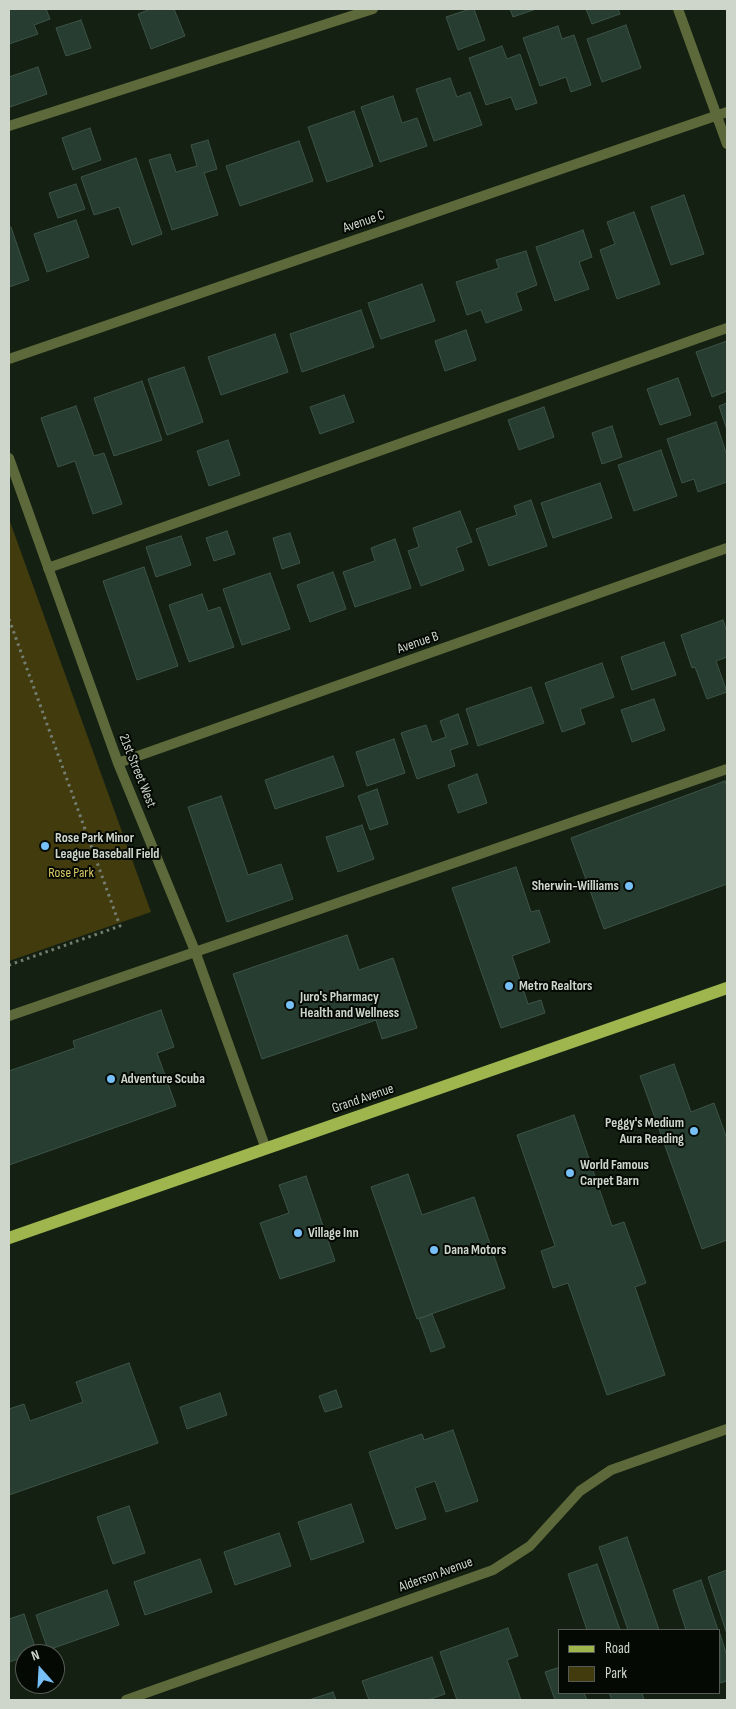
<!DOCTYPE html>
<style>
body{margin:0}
#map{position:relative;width:736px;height:1709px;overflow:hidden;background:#142112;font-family:"Sofia Sans Condensed",sans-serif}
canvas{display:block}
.frame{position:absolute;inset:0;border:10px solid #ced6cc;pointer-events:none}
.legend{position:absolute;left:558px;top:1629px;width:162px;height:65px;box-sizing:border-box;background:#050904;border:1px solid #555b54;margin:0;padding:6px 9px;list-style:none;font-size:15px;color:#ced6cc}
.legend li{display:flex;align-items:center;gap:10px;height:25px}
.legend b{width:25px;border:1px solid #555b54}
.north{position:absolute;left:15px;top:1644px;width:50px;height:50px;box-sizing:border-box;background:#050904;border:1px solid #555b54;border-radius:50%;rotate:341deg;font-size:14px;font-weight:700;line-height:20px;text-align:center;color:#ced6cc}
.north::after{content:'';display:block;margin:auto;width:18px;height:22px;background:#77c0f7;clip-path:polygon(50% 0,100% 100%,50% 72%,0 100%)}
</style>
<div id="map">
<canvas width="736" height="1709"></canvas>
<div class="frame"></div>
<ul class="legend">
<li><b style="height:6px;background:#9fb64f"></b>Road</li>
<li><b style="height:14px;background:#423b0e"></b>Park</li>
</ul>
<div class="north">N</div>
</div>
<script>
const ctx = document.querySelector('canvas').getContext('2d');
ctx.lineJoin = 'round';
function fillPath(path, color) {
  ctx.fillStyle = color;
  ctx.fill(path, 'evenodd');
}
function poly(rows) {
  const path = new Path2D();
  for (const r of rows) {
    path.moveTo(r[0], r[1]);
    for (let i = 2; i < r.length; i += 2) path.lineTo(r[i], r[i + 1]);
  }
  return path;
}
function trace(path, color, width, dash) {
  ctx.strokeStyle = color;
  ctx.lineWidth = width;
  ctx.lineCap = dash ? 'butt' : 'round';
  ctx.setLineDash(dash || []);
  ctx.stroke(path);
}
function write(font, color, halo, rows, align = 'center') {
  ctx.font = font + ' "Sofia Sans Condensed",sans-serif';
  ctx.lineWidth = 4;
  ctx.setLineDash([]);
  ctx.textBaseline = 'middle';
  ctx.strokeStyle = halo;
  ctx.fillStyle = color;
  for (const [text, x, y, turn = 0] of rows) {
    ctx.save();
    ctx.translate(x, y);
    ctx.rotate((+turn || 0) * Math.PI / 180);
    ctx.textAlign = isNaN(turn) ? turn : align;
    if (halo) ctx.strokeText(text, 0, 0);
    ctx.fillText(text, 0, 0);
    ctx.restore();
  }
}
fillPath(poly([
 [9,519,151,912,9,961]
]), '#423b0e');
const building = poly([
 [9,9,46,9,50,19,34,25,38,34,9,44,9,9],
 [151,9,174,9,185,36,151,49,138,14,151,9],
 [470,9,474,9,485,40,458,50,446,17,470,9],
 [510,9,536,9,513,17,510,9],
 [586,9,618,9,620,14,592,24,586,9],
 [81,20,91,48,66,56,56,28,81,20],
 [626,25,641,68,602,82,587,39,626,25],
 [558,26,562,39,574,35,591,85,571,92,566,77,540,86,523,38,558,26],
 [502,46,507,59,520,54,537,103,516,110,511,97,486,105,469,58,502,46],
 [38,67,47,94,10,107,9,103,9,77,38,67],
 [450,78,457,97,470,92,482,125,434,141,416,89,450,78],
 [393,96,402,123,417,118,427,146,380,162,361,107,393,96],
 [354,111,373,166,327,182,308,127,354,111],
 [90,128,101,160,73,170,62,138,90,128],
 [208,140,217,169,204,173,218,215,172,230,149,160,170,154,176,172,197,166,191,145,208,140],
 [299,141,313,181,240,206,226,166,299,141],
 [136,158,162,234,132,245,119,207,94,215,81,177,136,158],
 [76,184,85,209,58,218,49,193,76,184],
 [684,195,704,254,671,265,651,207,684,195],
 [634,212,660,284,617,299,600,250,615,244,607,222,634,212],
 [76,220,89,257,47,272,34,234,76,220],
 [9,227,11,227,29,280,9,287,9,227],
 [583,230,592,257,579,262,589,289,555,301,536,247,583,230],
 [526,251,537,285,516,293,522,310,486,323,481,310,467,315,456,282,499,268,496,260,526,251],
 [422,284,435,321,381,339,368,303,422,284],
 [361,310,374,347,302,372,290,334,361,310],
 [466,330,476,360,445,371,435,341,466,330],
 [275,334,288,372,221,395,208,357,275,334],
 [727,341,727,391,712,397,696,352,727,341],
 [184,367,203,422,167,435,148,379,184,367],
 [678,378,691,415,660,425,647,389,678,378],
 [142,381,162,440,114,456,94,398,142,381],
 [344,395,354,422,320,434,310,407,344,395],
 [727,403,727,430,719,406,727,403],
 [76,406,94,456,104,453,122,504,93,514,75,461,58,467,41,418,76,406],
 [544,407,554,437,519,450,508,420,544,407],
 [716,422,727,456,727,482,698,492,694,479,682,483,667,439,716,422],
 [612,426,622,457,602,464,592,433,612,426],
 [228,440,240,475,209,486,197,451,228,440],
 [661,450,677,496,634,511,618,465,661,450],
 [600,483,612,518,553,538,541,503,600,483],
 [531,500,547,546,489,566,476,529,517,515,514,506,531,500],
 [460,511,472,542,456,548,464,570,421,586,408,551,419,547,413,528,460,511],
 [227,531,235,554,214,561,206,538,227,531],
 [290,533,300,563,282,569,273,538,290,533],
 [181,536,191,565,156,577,146,547,181,536],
 [395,539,411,588,355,607,343,572,375,561,371,548,395,539],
 [144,567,178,666,137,680,103,581,144,567],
 [333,572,346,609,310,622,297,585,333,572],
 [270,573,290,629,242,645,223,589,270,573],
 [202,594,208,611,220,607,234,647,189,662,169,605,202,594],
 [723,620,727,632,727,657,716,661,727,692,707,699,695,667,692,668,681,635,723,620],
 [664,642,676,675,632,690,621,657,664,642],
 [602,663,614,697,580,709,585,724,562,732,545,683,602,663],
 [531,687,544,723,478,746,466,709,531,687],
 [654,699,665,730,632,742,621,710,654,699],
 [458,714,468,744,450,750,455,766,417,779,401,733,426,725,432,742,446,737,440,721,458,714],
 [394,739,405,773,367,786,356,752,394,739],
 [333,756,344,786,275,809,265,780,333,756],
 [477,774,487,803,458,813,448,785,477,774],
 [725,781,727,787,727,884,604,929,571,838,725,781],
 [377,789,388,824,370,830,358,796,377,789],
 [221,796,248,875,281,864,293,899,227,922,188,807,221,796],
 [362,825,374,859,338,872,326,837,362,825],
 [516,867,531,912,539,910,550,942,512,956,528,1004,541,1000,545,1013,501,1028,452,888,516,867],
 [347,935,359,970,393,958,417,1028,382,1039,376,1020,262,1059,233,974,347,935],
 [161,1010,174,1047,157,1053,176,1106,9,1165,9,1071,75,1048,73,1041,161,1010],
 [674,1064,691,1112,714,1103,727,1139,727,1240,702,1249,640,1076,674,1064],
 [574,1115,612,1226,624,1222,646,1283,635,1287,665,1375,607,1395,568,1283,553,1288,541,1251,555,1246,517,1135,574,1115],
 [408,1174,422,1215,474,1197,505,1288,417,1319,371,1187,408,1174],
 [306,1176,335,1261,280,1279,260,1223,289,1213,279,1185,306,1176],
 [432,1314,445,1347,431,1352,419,1319,432,1314],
 [129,1363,158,1443,9,1495,9,1409,24,1404,30,1421,83,1402,76,1382,129,1363],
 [336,1390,342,1407,325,1412,319,1396,336,1390],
 [220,1393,227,1415,187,1429,180,1407,220,1393],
 [453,1430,478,1501,446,1512,435,1481,415,1488,426,1519,396,1529,369,1452,422,1434,424,1440,453,1430],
 [351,1504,364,1542,311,1560,298,1522,351,1504],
 [129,1506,145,1553,113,1564,97,1517,129,1506],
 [279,1533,291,1566,235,1585,224,1552,279,1533],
 [627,1537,659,1630,628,1630,599,1547,627,1537],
 [200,1559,212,1592,145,1615,134,1582,200,1559],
 [597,1564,620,1630,587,1630,568,1574,597,1564],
 [727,1570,727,1634,708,1577,727,1570],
 [701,1580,718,1630,686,1630,673,1590,701,1580],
 [107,1590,119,1625,48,1650,36,1615,107,1590],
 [24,1614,37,1653,25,1654,25,1657,9,1662,9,1619,24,1614],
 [508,1628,518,1656,507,1660,521,1700,457,1700,440,1652,508,1628],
 [720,1634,727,1656,727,1681,720,1683,720,1634],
 [432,1657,445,1694,428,1700,369,1700,362,1681,432,1657],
 [560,1667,560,1693,584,1693,587,1700,555,1700,545,1672,560,1667],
 [333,1692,336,1700,309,1700,333,1692],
 [609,1693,642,1693,644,1700,612,1700,609,1693]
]);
fillPath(building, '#283d32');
trace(building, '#3d5347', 1);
trace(poly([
 [9,619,120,926,9,965]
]), '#737e71', 3, [2.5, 4]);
trace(poly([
 [9,126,373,9],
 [48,568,727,328],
 [9,1016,727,769]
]), '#5d693a', 10);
trace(poly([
 [678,9,727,144],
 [9,359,727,112],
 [9,458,118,763,195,951,266,1149],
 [118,763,727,548],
 [126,1700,493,1570,530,1546,580,1491,611,1470,727,1429]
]), '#5d693a', 10);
trace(poly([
 [9,1238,727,988]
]), '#9fb64f', 12);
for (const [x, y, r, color] of [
 [45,846,5,"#77c0f7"],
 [629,886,5,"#77c0f7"],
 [509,986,5,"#77c0f7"],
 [290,1005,5,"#77c0f7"],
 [111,1079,5,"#77c0f7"],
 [694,1131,5,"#77c0f7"],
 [570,1173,5,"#77c0f7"],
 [298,1233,5,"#77c0f7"],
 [434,1250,5,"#77c0f7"]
]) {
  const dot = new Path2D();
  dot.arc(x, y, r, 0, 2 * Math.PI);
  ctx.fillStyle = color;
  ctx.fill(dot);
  trace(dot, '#050904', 2);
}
write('14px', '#ced6cc', '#050904', [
 ["Avenue C",364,222,-19],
 ["Avenue B",418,643,-19],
 ["21st Street West",137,771,68],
 ["Grand Avenue",363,1099,-19],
 ["Alderson Avenue",436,1575,-20]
]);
write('bold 14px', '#ced6cc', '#050904', [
 ["Rose Park Minor",55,838],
 ["League Baseball Field",55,854],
 ["Sherwin-Williams",619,886,"right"],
 ["Metro Realtors",519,986],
 ["Juro's Pharmacy",300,997],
 ["Health and Wellness",300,1013],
 ["Adventure Scuba",121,1079],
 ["Peggy's Medium",684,1123,"right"],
 ["Aura Reading",684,1139,"right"],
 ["World Famous",580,1165],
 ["Carpet Barn",580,1181],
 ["Village Inn",308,1233],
 ["Dana Motors",444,1250]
], 'left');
write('14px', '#dac963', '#050904', [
 ["Rose Park",71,873]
]);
</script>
